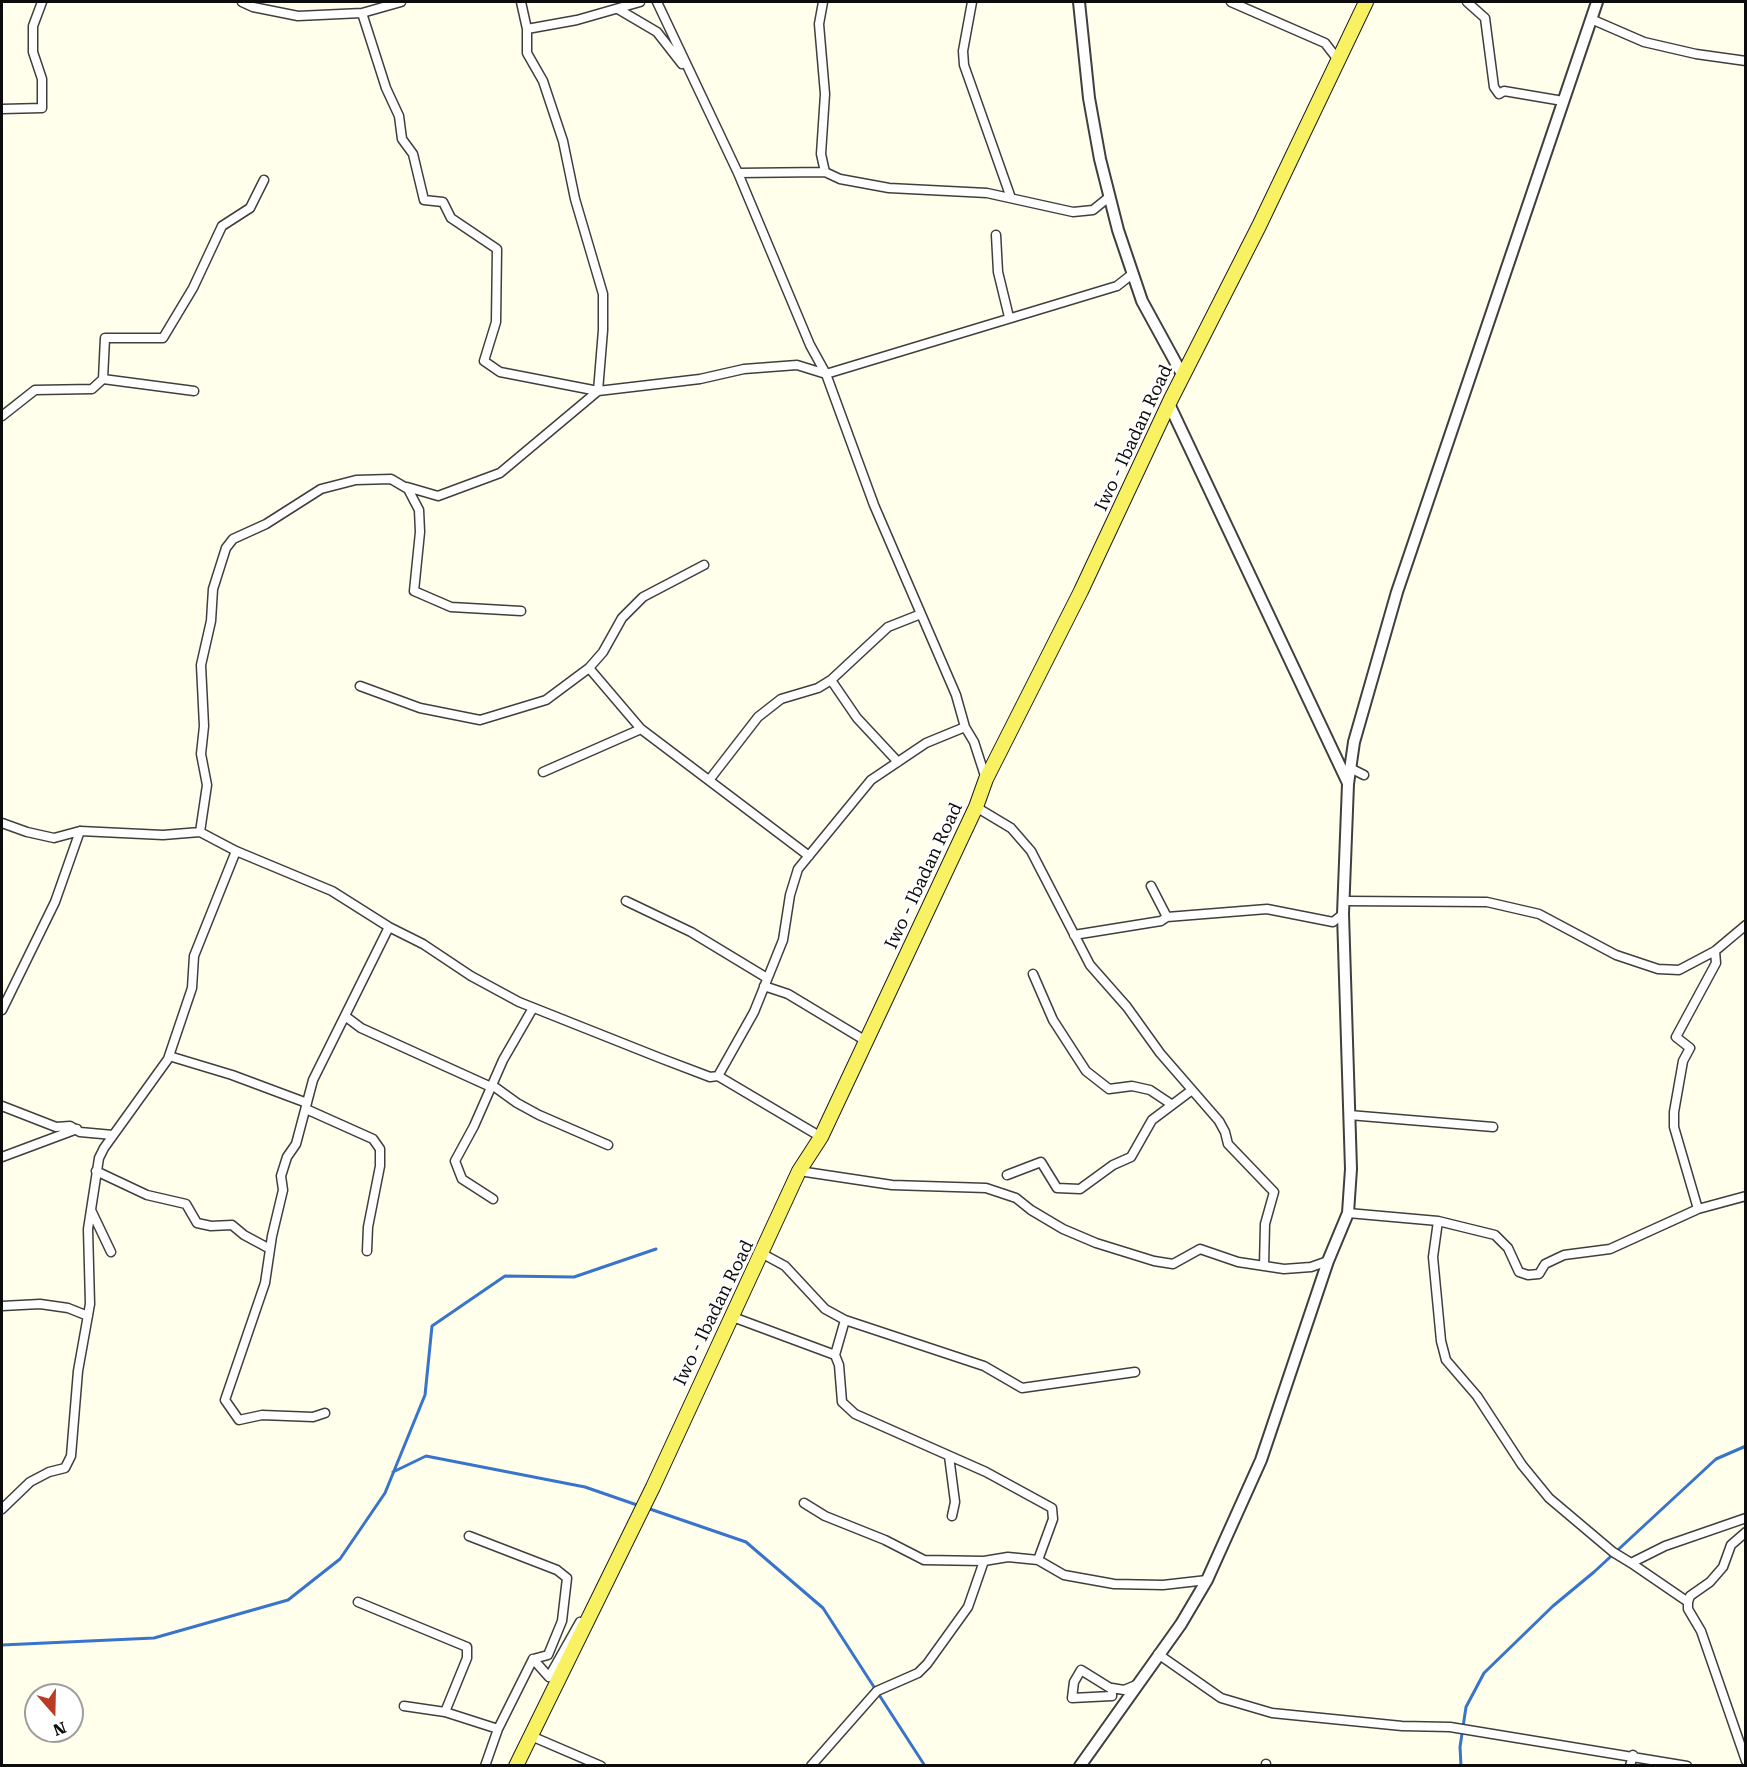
<!DOCTYPE html>
<style>
body{margin:0}
#map{position:relative;width:1747px;height:1767px;overflow:hidden;background:#ffffeb;font-family:"Roboto Serif",serif}
canvas{display:block}
.frame{position:absolute;inset:0;border:3px solid #0c0c0c;pointer-events:none}
.north{position:absolute;left:24px;top:1683px;width:60px;height:60px;box-sizing:border-box;background:#fff;border:2px solid #9e9e9e;border-radius:50%;rotate:160deg;font-size:16px;font-weight:700;line-height:24px;text-align:center;color:#0c0c0c}
.north::after{content:'';display:block;margin:auto;width:21px;height:27px;background:#bb3c25;clip-path:polygon(50% 0,100% 100%,50% 72%,0 100%)}
</style>
<div id="map">
<canvas width="1747" height="1767"></canvas>
<div class="frame"></div>
<div class="north">N</div>
</div>
<script>
const ctx = document.querySelector('canvas').getContext('2d');
ctx.lineJoin = 'round';
function poly(rows) {
  const path = new Path2D();
  for (const r of rows) {
    path.moveTo(r[0], r[1]);
    for (let i = 2; i < r.length; i += 2) path.lineTo(r[i], r[i + 1]);
  }
  return path;
}
function trace(path, color, width, dash) {
  ctx.strokeStyle = color;
  ctx.lineWidth = width;
  ctx.lineCap = dash ? 'butt' : 'round';
  ctx.setLineDash(dash || []);
  ctx.stroke(path);
}
function write(font, color, halo, rows, align = 'center') {
  ctx.font = font + ' "Roboto Serif",serif';
  ctx.lineWidth = 6;
  ctx.setLineDash([]);
  ctx.textBaseline = 'middle';
  ctx.strokeStyle = halo;
  ctx.fillStyle = color;
  for (const [text, x, y, turn = 0] of rows) {
    ctx.save();
    ctx.translate(x, y);
    ctx.rotate((+turn || 0) * Math.PI / 180);
    ctx.textAlign = isNaN(turn) ? turn : align;
    if (halo) ctx.strokeText(text, 0, 0);
    ctx.fillText(text, 0, 0);
    ctx.restore();
  }
}
trace(poly([
 [393,1472,426,1456,585,1487,640,1506],
 [647,1508,746,1542,823,1608,925,1766],
 [2,1645,154,1638,288,1600,340,1559,385,1493,425,1395,432,1326,505,1276,574,1277,656,1249],
 [1461,1766,1460,1747,1466,1707,1484,1673,1553,1606,1594,1572,1716,1459,1746,1446]
]), '#3873cc', 3);
const minor = poly([
 [242,2,253,7,298,16,362,13,401,2],
 [521,2,527,29,577,20,640,2],
 [657,2,738,173,810,345,826,374,874,505,956,695,965,727,974,742,986,779],
 [823,2,819,24,825,94,821,154,825,172],
 [972,2,963,51,964,65,1011,198],
 [1231,2,1325,43,1339,61],
 [1467,2,1485,18,1494,87,1499,94,1504,91,1563,101],
 [618,9,657,32,682,64],
 [362,13,386,88,399,116,402,139,413,154,424,200,443,202,451,218,497,249,496,322,484,361,500,372,598,391,700,379,744,369,797,365,826,374,1117,286,1131,275],
 [1591,19,1644,42,1696,54,1746,61],
 [2,109,42,108,42,79,33,52,33,26,42,2],
 [738,173,825,172,840,179,889,188,987,193,1073,212,1093,210,1109,197],
 [996,235,998,272,1009,317],
 [103,379,105,338,163,338,193,288,222,226,250,208,264,180],
 [2,416,35,390,92,389,103,379,194,391],
 [407,487,438,496,500,473,598,391,603,330,603,294,575,199,563,141,543,81,527,53,527,29],
 [589,668,641,729,809,856],
 [831,680,857,718,898,762],
 [360,686,420,708,480,720,546,700,589,668,603,652,622,618,643,597,704,565],
 [1350,768,1364,775],
 [543,772,641,729],
 [710,779,758,717,781,699,818,688,831,680,888,627,921,614],
 [976,807,1011,828,1031,851,1090,965,1127,1007,1160,1053,1219,1121,1225,1132,1228,1144,1274,1192,1265,1224,1264,1266],
 [2,823,27,832,54,838,80,831,163,835,200,832,236,851,332,891,389,927,423,944,471,976,519,1002,660,1058,710,1077,718,1076,821,1137],
 [200,832,207,785,201,754,204,726,201,665,211,621,213,589,226,548,233,539,266,524,321,489,356,480,391,479,408,489,419,510,420,532,414,591,451,607,521,611],
 [1151,886,1167,917],
 [626,901,691,932,767,978],
 [1345,901,1487,902,1539,914,1616,955,1658,969,1679,970,1715,951,1746,925],
 [1074,935,1161,921,1167,917,1267,909,1333,922,1343,914],
 [1033,974,1053,1020,1086,1071,1109,1089,1132,1086,1150,1090,1171,1104],
 [764,986,788,994,866,1041],
 [2,1010,55,902,80,831],
 [345,1016,361,1028,491,1087],
 [169,1056,232,1075,307,1103],
 [718,1076,754,1012,783,940,790,895,798,869,871,780,926,743,965,727],
 [492,1085,517,1103,539,1115,608,1145],
 [2,1106,56,1127,70,1126,80,1132,113,1135],
 [306,1109,373,1139,380,1149,380,1166,368,1227,367,1251],
 [1349,1115,1493,1127],
 [2,1157,77,1129],
 [96,1171,147,1195,186,1204,197,1223,211,1226,232,1225,244,1235,270,1249],
 [799,1171,892,1185,986,1188,1016,1198,1031,1210,1063,1229,1096,1243,1154,1261,1173,1264,1200,1249,1238,1262,1284,1269,1311,1267,1328,1261],
 [1007,1175,1041,1162,1057,1188,1080,1189,1113,1165,1131,1157,1152,1120,1192,1090],
 [493,1199,462,1179,455,1161,474,1126,503,1060,533,1008],
 [1698,1209,1674,1127,1674,1112,1683,1061,1690,1048,1676,1037,1716,963,1715,951],
 [91,1210,111,1252],
 [1348,1213,1438,1221,1495,1235,1508,1248,1519,1272,1528,1275,1539,1274,1545,1264,1564,1255,1610,1249,1698,1209,1746,1196],
 [1438,1221,1433,1257,1441,1341,1446,1360,1477,1396,1522,1465,1549,1498,1613,1552,1631,1563,1665,1546,1746,1518],
 [763,1254,785,1266,825,1309,845,1320,984,1366,1022,1388,1135,1372],
 [2,1306,40,1304,68,1308,88,1316],
 [730,1316,835,1355,839,1365,842,1402,855,1414,986,1472,1052,1508,1053,1519,1038,1560],
 [835,1355,845,1320],
 [325,1413,313,1417,262,1415,239,1420,225,1400,265,1283,272,1236,283,1190,281,1176,287,1157,296,1144,313,1080,389,927],
 [949,1456,955,1502,952,1516],
 [804,1503,825,1516,885,1540,924,1560,984,1561,1008,1557,1038,1560,1064,1575,1114,1584,1163,1585,1207,1580],
 [2,1509,30,1482,49,1472,65,1468,71,1456,78,1371,90,1304,88,1229,99,1158,104,1148,168,1059,192,988,194,956,236,851],
 [1746,1532,1731,1545,1723,1567,1710,1582,1690,1596,1688,1602,1688,1609,1701,1631,1746,1761],
 [469,1536,557,1570,567,1578,562,1621,548,1655,533,1659,549,1677,580,1622],
 [1631,1563,1688,1602],
 [358,1602,467,1647,467,1658,445,1712],
 [1158,1654,1221,1698,1272,1713,1402,1726,1450,1727,1687,1766],
 [1112,1688,1112,1696,1072,1698,1074,1682,1081,1670,1110,1688,1112,1688,1124,1690,1136,1685],
 [404,1706,445,1712,498,1729],
 [531,1736,601,1766],
 [485,1766,498,1729,533,1659],
 [811,1766,877,1691,918,1673,927,1664,968,1607,984,1561],
 [1266,1766,1266,1764],
 [1630,1766,1633,1755]
]);
const tertiary = poly([
 [1079,2,1089,98,1100,159,1118,230,1142,301,1183,376],
 [1169,404,1348,783],
 [1080,1766,1181,1624,1207,1580,1261,1460,1328,1261,1348,1213,1351,1169,1343,914,1348,784,1354,742,1397,592,1597,2]
]);
const primary = poly([
 [516,1766,653,1487,799,1171,821,1137,976,807,986,779,1081,591,1171,399,1259,226,1366,2]
]);
trace(minor, '#3f3f3f', 11);
trace(tertiary, '#3f3f3f', 14);
trace(primary, '#1d1d1d', 16);
trace(minor, '#fff', 8);
trace(tertiary, '#fff', 10);
trace(primary, '#f8f162', 14);
write('18px', '#0c0c0c', '#fff', [
 ["Iwo - Ibadan Road",1134,438,-65],
 ["Iwo - Ibadan Road",924,876,-65],
 ["Iwo - Ibadan Road",714,1313,-64]
]);
</script>
